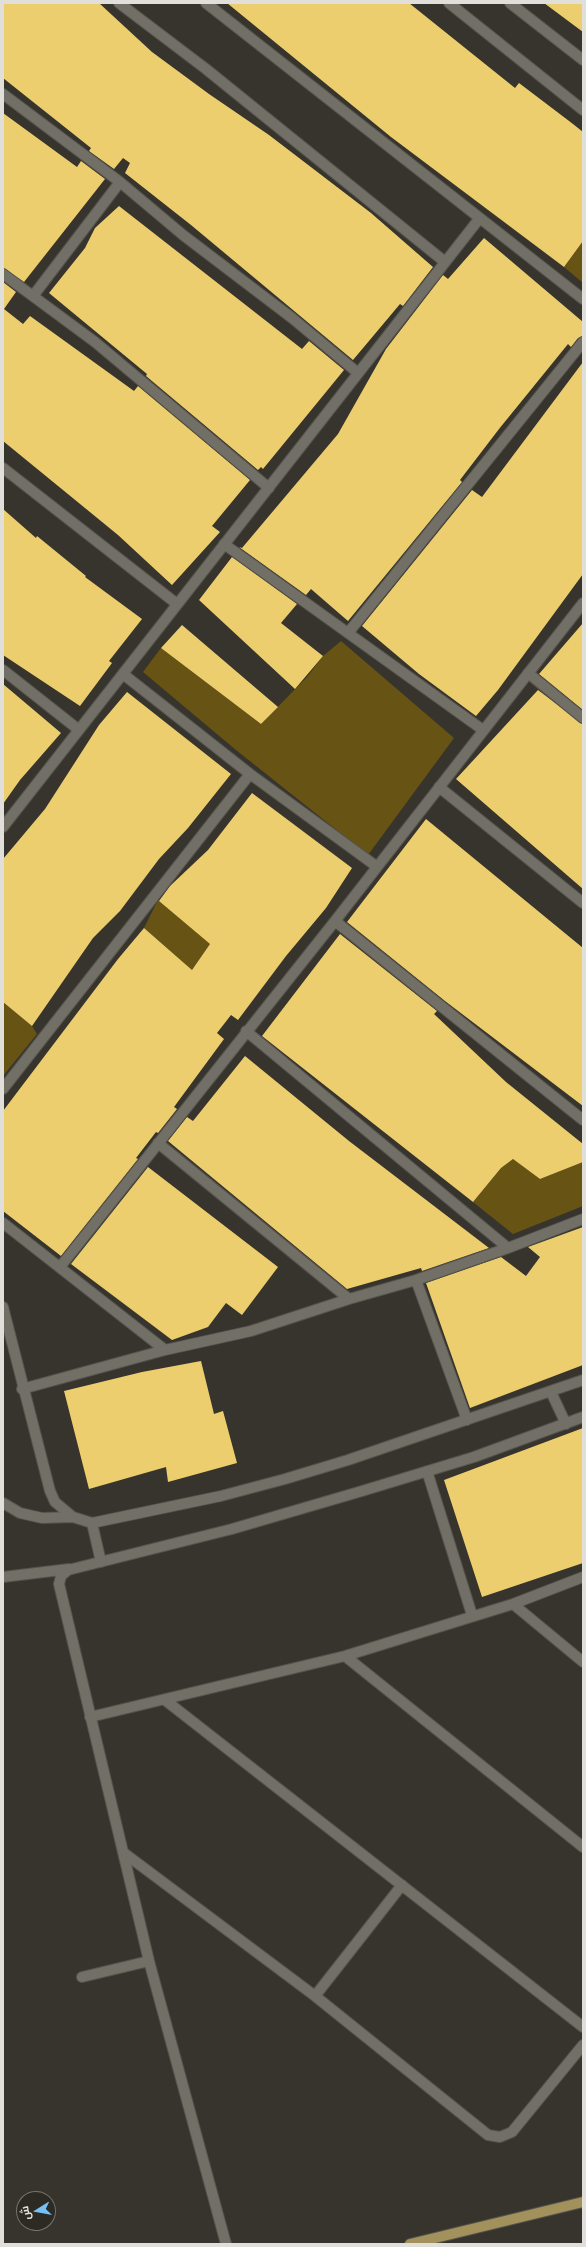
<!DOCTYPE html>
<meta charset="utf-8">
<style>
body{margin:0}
#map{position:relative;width:586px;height:2247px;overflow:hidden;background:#37342d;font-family:"PT Sans",Cairo,sans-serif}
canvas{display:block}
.frame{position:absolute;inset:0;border:4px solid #e0dfda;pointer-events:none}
.north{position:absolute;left:16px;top:2191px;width:40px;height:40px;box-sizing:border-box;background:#2c2a23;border:1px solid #74726c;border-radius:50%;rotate:259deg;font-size:11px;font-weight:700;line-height:16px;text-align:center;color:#e0dfda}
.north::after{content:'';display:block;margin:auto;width:14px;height:18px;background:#76c0f7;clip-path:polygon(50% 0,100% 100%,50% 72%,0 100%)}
</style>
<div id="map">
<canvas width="586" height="2247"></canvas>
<div class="frame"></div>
<div class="north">ش</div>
</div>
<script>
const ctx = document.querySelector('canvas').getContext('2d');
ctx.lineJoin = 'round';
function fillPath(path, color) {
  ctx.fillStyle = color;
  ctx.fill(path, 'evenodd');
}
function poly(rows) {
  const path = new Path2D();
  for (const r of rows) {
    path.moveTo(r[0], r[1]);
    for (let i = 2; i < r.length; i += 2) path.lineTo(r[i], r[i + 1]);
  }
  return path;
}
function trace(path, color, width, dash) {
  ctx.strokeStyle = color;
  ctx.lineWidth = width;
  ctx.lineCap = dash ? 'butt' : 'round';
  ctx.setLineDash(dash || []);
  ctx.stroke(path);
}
fillPath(poly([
 [583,241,583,283,564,267],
 [341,641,454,738,368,855,236,750,143,672,161,648,261,724,307,677,323,656],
 [158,900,210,944,192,970,144,928],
 [3,1002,32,1026,37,1034,3,1076],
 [513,1159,540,1179,583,1162,583,1206,513,1234,473,1202,501,1168]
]), '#675414');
fillPath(poly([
 [3,3,99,3,152,52,209,94,269,135,371,213,433,267,403,306,400,304,353,360,191,225,125,173,130,163,123,158,114,169,89,151,91,148,3,78],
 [227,3,409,3,515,88,519,83,573,124,583,132,583,241,564,267,391,137],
 [544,3,583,3,583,32],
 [3,113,77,167,81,161,105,179,24,282,3,268],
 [119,206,302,349,309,341,344,370,263,469,261,467,258,470,146,376,147,374,49,293,85,248,95,228],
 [484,238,583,322,583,336,578,338,571,347,568,344,499,429,460,480,462,482,348,621,311,589,306,595,239,547,242,548,338,434,386,349,443,275,448,279],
 [3,282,16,292,4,309,23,324,30,316,134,391,138,386,250,480,212,526,220,532,172,585,118,535,3,441],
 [583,362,583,574,498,690,476,716,419,674,362,626,472,490,482,497],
 [3,509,36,538,37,536,86,576,85,577,142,619,109,661,112,663,80,706,3,655],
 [232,557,297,604,281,623,323,656,295,689,199,600],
 [583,623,583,710,539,674],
 [182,625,278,707,261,724,161,648],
 [3,684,61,733,20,780,3,804],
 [538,690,583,724,583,889,456,779],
 [127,692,231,774,188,828,159,859,120,911,93,938,32,1026,3,1002,3,859,45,809,99,725],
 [252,793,352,868,326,908,286,956,238,1020,231,1015,217,1033,224,1039,174,1107,177,1109,158,1133,156,1132,136,1158,138,1159,61,1256,3,1211,3,1111,118,959,144,928,192,970,210,944,159,901,170,886,208,850],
 [426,819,583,948,583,1106,445,1001,347,922],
 [340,934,437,1011,434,1014,506,1082,583,1144,583,1162,540,1179,513,1159,501,1168,473,1202,262,1036],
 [245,1056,349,1141,489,1248,422,1271,421,1268,347,1289,168,1141,187,1117,193,1121],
 [148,1167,278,1267,242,1315,226,1303,208,1327,172,1340,71,1264],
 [583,1227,583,1365,470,1408,426,1283,501,1257,526,1276,540,1257,528,1247],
 [201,1361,214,1414,223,1411,237,1463,168,1482,166,1467,89,1489,64,1391,142,1372],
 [583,1428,583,1563,482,1597,444,1480]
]), '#edce6e');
const minor = poly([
 [119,3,206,69,445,262],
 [206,3,583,299],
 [449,3,583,110],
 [510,3,583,60],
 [3,94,120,182,183,235,292,318,358,373],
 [3,274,95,342,269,488],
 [33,296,120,182],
 [3,468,177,604],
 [224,544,483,730],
 [348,633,583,342],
 [3,670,79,730],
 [528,673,583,718],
 [123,674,250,774,376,866],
 [439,787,583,903],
 [3,827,479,219],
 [335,921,583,1120],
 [246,1031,508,1248],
 [3,1089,250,774],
 [158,1143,349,1299],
 [3,1223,165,1350],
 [60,1267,335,921,583,603],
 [416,1280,467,1420],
 [3,1307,50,1491,55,1502,73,1517,92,1523,221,1496,285,1479,348,1460,583,1380],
 [22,1389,165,1350,251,1331,349,1299,416,1280,508,1248,583,1219],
 [551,1392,566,1424],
 [427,1471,472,1615],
 [3,1503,20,1513,42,1518,73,1517],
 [92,1523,101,1562],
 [3,1577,69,1569],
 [513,1604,583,1662],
 [345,1656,583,1847],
 [165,1700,583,2027],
 [90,1717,345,1656,513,1604,583,1577],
 [124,1853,315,1996,488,2135,500,2137,512,2132,583,2045],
 [82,1977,149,1961],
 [315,1996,402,1885],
 [226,2244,149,1961,59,1584,61,1576,68,1570,232,1529,362,1491,474,1457,583,1417]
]);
const major = poly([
 [410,2244,583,2202]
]);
trace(minor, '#54534c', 12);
trace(major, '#54534c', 12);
trace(minor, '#726f67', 10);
trace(major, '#a2915a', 10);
</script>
